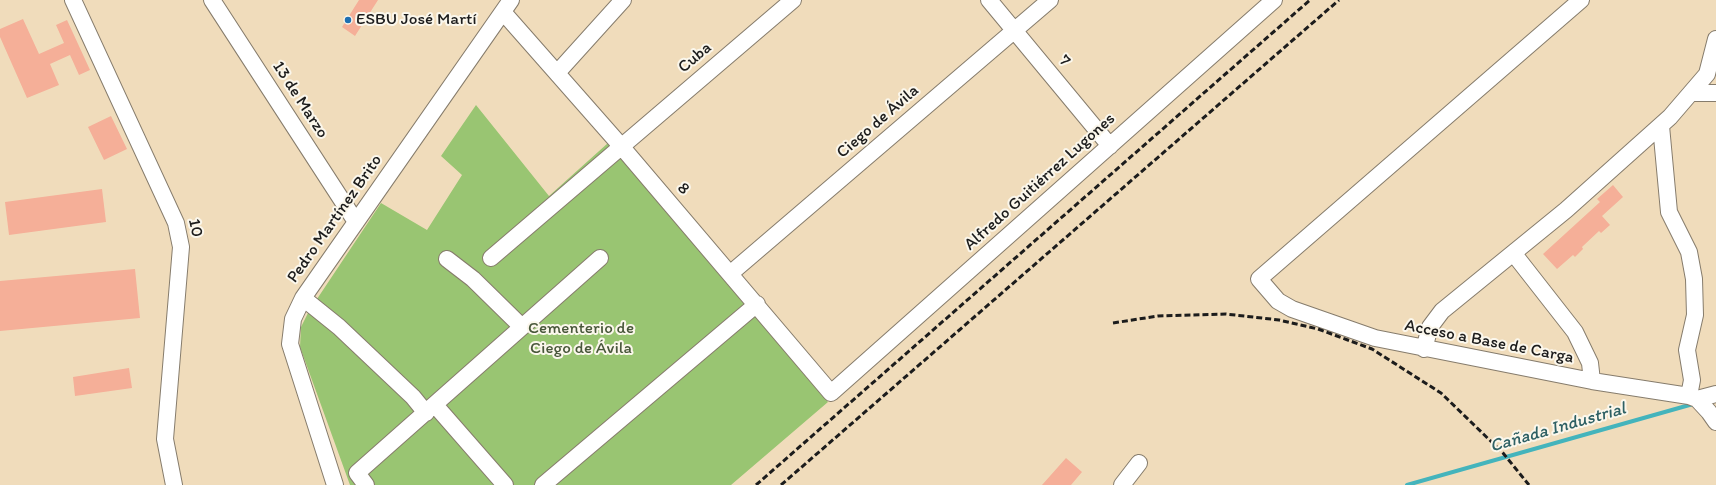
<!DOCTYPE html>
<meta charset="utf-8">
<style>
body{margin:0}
canvas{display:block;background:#f0dcbb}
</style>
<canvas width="1716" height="485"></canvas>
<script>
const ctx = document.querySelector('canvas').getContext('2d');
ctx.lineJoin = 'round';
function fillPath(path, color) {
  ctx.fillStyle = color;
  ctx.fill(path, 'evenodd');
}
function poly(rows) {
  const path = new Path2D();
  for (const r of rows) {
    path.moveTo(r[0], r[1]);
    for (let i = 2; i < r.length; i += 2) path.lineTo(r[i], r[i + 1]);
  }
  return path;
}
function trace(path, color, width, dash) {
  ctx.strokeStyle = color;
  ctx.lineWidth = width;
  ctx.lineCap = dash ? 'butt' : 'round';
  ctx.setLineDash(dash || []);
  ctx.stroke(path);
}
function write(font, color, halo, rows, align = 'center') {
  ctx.font = font + ' Itim,sans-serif';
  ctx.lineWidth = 4;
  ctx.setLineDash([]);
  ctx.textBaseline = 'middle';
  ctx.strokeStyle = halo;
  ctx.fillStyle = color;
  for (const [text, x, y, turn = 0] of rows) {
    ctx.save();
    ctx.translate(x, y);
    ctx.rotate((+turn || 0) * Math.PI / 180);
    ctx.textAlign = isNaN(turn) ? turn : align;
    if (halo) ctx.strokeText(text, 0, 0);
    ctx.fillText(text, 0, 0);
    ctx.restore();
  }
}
fillPath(poly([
 [476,105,549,196,608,143,828,402,731,485,350,485,300,347,301,327,309,311,381,203,427,230,462,175,441,156]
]), '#99c572');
trace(poly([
 [1407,485,1693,404]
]), '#44b4bc', 4);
fillPath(poly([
 [359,0,378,0,355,36,342,27],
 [23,19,39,54,64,43,56,25,67,20,90,70,79,75,70,55,50,64,59,85,27,98,0,37,0,29],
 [111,116,127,149,104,160,88,127],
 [1613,185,1623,197,1602,216,1610,225,1601,233,1599,231,1582,247,1583,249,1575,257,1573,255,1557,269,1543,254,1600,202,1597,199],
 [102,189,106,222,9,235,5,202],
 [135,269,140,318,0,331,0,281],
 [129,368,132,388,75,396,73,377],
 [1066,458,1082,472,1071,485,1042,485]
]), '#f5af98');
const minor = poly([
 [73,0,176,223,181,247,165,439,174,485],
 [212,0,356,222],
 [989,0,1110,146],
 [1581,0,1259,279,1278,301,1292,309,1375,338,1592,381,1689,396,1697,399,1709,412,1716,422],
 [503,12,621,146,831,393,1274,0],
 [557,73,623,0],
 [1691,93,1716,93],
 [1661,126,1669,212,1689,252,1694,279,1695,315,1687,350,1692,380,1689,396],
 [1514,254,1575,332,1590,363,1592,381],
 [491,258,793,0],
 [447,259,473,279,522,327],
 [731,273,1050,0],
 [303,298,339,327,413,397,426,413],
 [1424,349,1430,327,1442,311,1566,210,1670,117,1707,74,1716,39],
 [1697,399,1716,394],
 [435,405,505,485],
 [335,485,290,344,293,319,303,298,511,0],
 [366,485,357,473,600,258],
 [543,485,757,304],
 [1122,485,1139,463]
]);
trace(minor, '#867c6c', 18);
trace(minor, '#fff', 16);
trace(poly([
 [1113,323,1158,316,1226,314,1279,320,1318,329,1372,349,1441,393,1503,453,1529,485],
 [756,485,1310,0],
 [781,485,1339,0]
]), '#1c1c1c', 3, [6, 3]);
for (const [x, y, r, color] of [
 [348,20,4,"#1f6fb2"]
]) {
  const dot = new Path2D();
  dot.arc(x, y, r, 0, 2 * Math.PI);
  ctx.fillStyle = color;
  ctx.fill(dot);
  trace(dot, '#fbf7ec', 1.5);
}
write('17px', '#1c1c1c', '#fbf7ec', [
 ["ESBU José Martí",356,20]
], 'left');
write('17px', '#1c1c1c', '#fbf7ec', [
 ["Cuba",695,58,-40],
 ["7",1064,61,50],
 ["13 de Marzo",300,100,57],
 ["Ciego de Ávila",878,122,-41],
 ["Alfredo Guitiérrez Lugones",1040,182,-42],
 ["8",683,189,49],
 ["Pedro Martínez Brito",335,219,-55],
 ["10",195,228,77],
 ["Acceso a Base de Carga",1489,342,11]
]);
write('17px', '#48573a', '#fbf7ec', [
 ["Cementerio de",581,329],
 ["Ciego de Ávila",581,349]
]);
write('italic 18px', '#2e6064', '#fbf7ec', [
 ["Cañada Industrial",1558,428,-16]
]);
</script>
